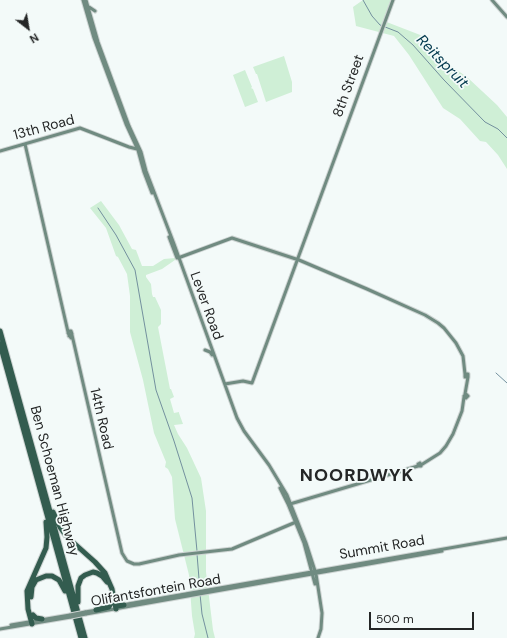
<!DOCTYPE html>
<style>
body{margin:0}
#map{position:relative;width:507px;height:638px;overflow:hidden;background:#f3faf9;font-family:"DM Sans",sans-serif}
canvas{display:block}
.north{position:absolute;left:8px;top:8px;width:40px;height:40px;-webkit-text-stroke:3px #f3faf9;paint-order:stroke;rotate:149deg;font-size:11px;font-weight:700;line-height:16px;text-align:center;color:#242626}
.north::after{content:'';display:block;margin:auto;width:14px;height:18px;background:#242626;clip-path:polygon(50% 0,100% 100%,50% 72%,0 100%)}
.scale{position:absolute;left:369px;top:612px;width:105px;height:18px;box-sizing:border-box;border:2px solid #242626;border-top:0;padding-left:5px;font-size:12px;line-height:14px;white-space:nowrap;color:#242626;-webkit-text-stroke:3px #f3faf9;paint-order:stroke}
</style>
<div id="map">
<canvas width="507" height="638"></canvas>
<div class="north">N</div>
<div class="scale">500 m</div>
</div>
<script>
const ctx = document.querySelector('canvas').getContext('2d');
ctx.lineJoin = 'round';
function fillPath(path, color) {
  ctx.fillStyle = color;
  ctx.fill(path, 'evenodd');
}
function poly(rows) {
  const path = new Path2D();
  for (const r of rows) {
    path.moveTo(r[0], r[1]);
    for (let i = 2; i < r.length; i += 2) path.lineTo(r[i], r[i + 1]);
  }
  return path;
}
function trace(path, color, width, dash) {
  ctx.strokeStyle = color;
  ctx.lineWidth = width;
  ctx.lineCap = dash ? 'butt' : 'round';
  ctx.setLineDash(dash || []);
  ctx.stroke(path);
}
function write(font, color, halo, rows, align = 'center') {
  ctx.font = font + ' "DM Sans",sans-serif';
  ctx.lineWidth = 3.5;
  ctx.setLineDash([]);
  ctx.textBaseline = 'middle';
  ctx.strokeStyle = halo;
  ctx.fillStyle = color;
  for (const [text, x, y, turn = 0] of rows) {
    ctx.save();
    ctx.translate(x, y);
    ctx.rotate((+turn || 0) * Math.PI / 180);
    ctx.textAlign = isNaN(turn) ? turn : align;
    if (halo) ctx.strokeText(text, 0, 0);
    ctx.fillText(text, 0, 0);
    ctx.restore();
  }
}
fillPath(poly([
 [363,0,391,0,384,21,428,38,426,44,428,46,427,48,468,78,497,105,507,117,507,169,498,155,486,142,480,141,460,119,443,108,409,55,394,36,356,26,353,7],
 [284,56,292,82,292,92,266,102,257,74,256,74,253,67],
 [245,70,252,87,251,88,253,89,258,102,245,107,233,75],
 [101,201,119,225,132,249,136,250,142,266,153,266,164,259,175,258,175,260,162,269,146,275,146,277,151,284,152,294,153,297,155,297,161,310,161,324,158,327,170,389,171,389,174,397,170,399,174,413,179,412,179,413,183,424,174,425,178,434,187,448,201,478,206,511,206,572,213,630,215,638,194,638,195,634,192,616,189,575,175,519,172,477,168,469,165,467,166,462,154,433,143,380,130,332,130,296,127,274,118,257,116,256,106,228,90,208]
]), '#cfefd6');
trace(poly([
 [363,0,372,16,380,25,398,32,413,45,444,80,485,122,498,129,507,138],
 [98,208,116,235,135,270,156,390,174,441,192,498,197,551],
 [496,373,507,383],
 [197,554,200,591],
 [200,594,202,614,208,638]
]), '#73909e', 1);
const secondary = poly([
 [83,0,94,38,126,124,138,150,144,172,152,193],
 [86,0,98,42,129,126,141,152,146,171,174,244,237,418,244,431,269,465,287,495,306,543,316,574,322,613,321,629,318,638],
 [492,0,507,17],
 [89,7,95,11],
 [25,144,68,332],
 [0,151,80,128,129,147,137,149],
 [169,237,177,258],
 [178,258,232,238,299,260,367,289,425,315,438,323,444,328,456,343,463,356,465,374],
 [72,335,122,553,127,561,134,564,139,564,179,555,232,549,296,522],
 [69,336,72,334,71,331,69,331,68,333,71,338],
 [205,350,210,352,212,355],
 [465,374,468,374,468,377,465,377,465,374],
 [225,384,243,381,252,383,393,0],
 [465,394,468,377],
 [466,394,468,396,466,398,464,396,466,394],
 [420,463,421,466,418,466,418,464,420,463],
 [421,465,440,453,446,446,453,434,462,411,464,397],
 [280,488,288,504,304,543,315,584],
 [290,504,418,466],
 [122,605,507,538],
 [85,612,97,610],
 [86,614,442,551],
 [11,625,70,615],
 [0,629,71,617]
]);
const highway = poly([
 [0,331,85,638],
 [0,344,81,638],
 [53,512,60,527,67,537,95,562,105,573,112,589,116,609],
 [31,597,32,587,36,580,46,576,52,576,59,580,65,591],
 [114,601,117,606,124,605],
 [78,602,78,586,81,578,85,575,93,572,97,573,102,576,107,582],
 [96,610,109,607,111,603,111,599],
 [33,615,36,618,42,619],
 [32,624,28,609,27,591,46,548,47,537,46,522]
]);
trace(secondary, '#ced4d3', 5);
trace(highway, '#ced4d3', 7);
trace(secondary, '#708b81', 3);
trace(highway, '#335c4f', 5);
const secondaryBridge = poly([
 [70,615,85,612],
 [71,617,86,614]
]);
trace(secondaryBridge, '#ced4d3', 5, []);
trace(secondaryBridge, '#708b81', 3);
write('14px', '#242626', '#f3faf9', [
 ["8th Street",349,86,-70],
 ["13th Road",44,128,-15],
 ["Lever Road",206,306,70],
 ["14th Road",101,419,77],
 ["Ben Schoeman Highway",54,481,75],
 ["Summit Road",382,548,-10],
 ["Olifantsfontein Road",156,591,-10]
]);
write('italic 15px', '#00384d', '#f3faf9', [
 ["Reitspruit",442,62,46]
]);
ctx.letterSpacing = '1px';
write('bold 18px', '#242626', '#f3faf9', [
 ["NOORDWYK",357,476]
]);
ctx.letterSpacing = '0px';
</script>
